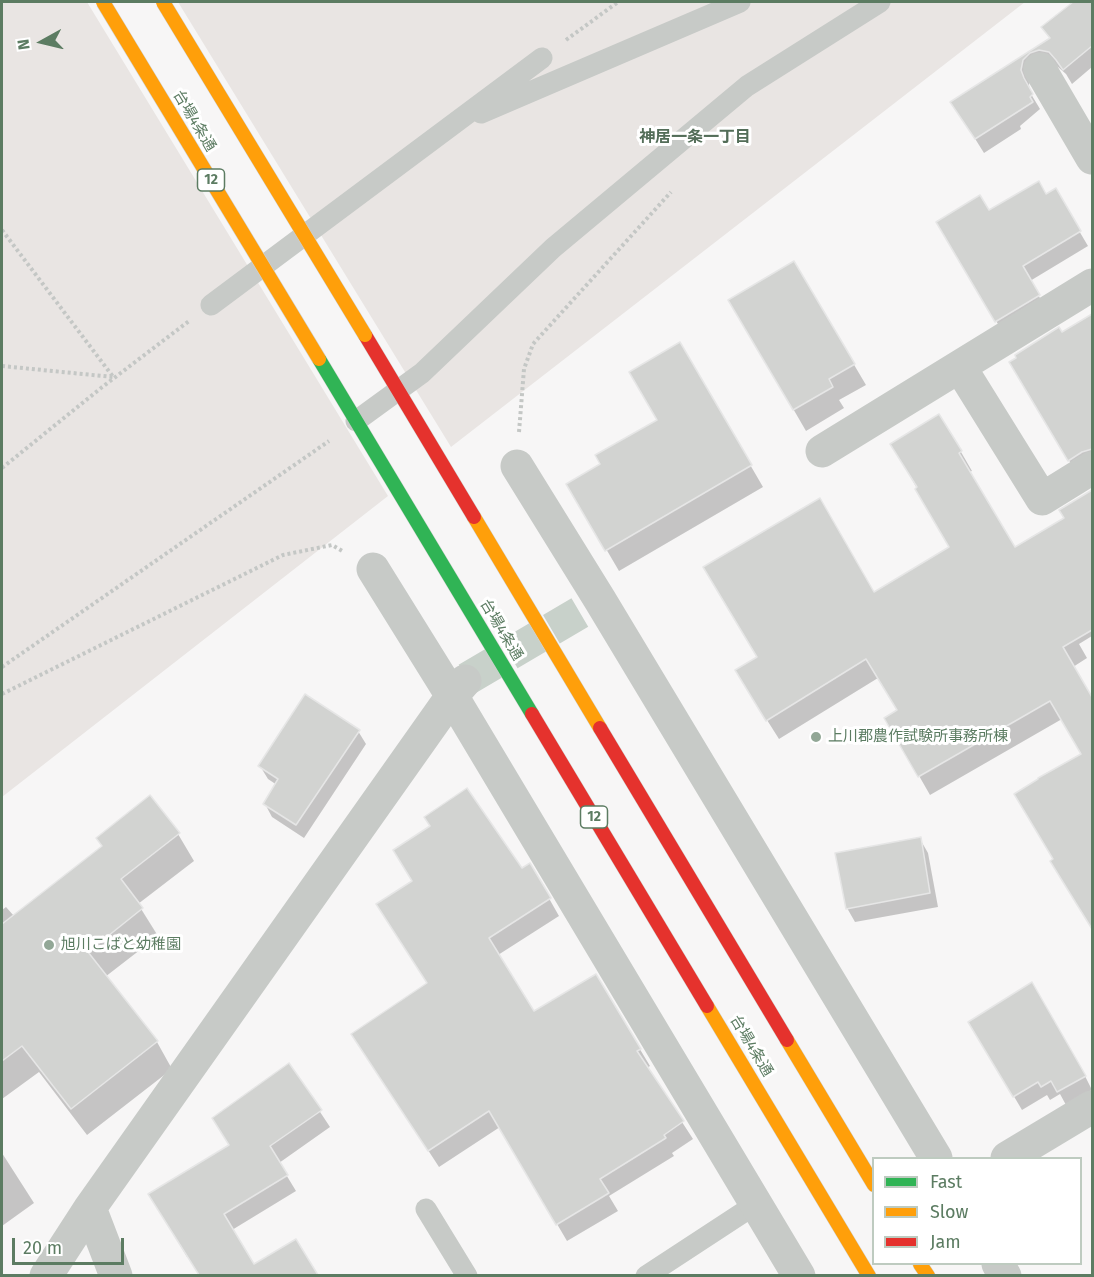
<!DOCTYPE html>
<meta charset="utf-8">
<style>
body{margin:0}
#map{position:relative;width:1094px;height:1277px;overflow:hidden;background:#f7f6f6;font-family:"Fira Sans",sans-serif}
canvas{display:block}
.frame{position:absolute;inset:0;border:3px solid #5c7c62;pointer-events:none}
.legend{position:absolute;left:872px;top:1157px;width:210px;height:108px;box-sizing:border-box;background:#fff;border:2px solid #becbc0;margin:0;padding:8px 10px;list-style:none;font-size:18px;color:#5c7c62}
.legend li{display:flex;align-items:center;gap:12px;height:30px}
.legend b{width:30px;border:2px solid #becbc0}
.north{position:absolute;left:12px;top:12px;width:60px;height:60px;-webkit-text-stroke:4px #fff;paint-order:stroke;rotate:262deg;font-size:16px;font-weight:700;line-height:24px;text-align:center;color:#5c7c62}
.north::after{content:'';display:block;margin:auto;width:21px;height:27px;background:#5c7c62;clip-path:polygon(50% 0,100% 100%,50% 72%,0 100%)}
.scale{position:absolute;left:12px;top:1238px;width:112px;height:27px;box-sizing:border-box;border:3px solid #5c7c62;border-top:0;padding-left:8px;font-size:18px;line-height:21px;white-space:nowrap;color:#5c7c62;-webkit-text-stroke:4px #fff;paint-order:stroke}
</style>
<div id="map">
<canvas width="1094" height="1277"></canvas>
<div class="frame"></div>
<ul class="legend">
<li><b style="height:8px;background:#30b455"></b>Fast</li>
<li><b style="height:8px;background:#ff9f0a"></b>Slow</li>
<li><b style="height:8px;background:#e5322d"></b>Jam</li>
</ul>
<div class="north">N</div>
<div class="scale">20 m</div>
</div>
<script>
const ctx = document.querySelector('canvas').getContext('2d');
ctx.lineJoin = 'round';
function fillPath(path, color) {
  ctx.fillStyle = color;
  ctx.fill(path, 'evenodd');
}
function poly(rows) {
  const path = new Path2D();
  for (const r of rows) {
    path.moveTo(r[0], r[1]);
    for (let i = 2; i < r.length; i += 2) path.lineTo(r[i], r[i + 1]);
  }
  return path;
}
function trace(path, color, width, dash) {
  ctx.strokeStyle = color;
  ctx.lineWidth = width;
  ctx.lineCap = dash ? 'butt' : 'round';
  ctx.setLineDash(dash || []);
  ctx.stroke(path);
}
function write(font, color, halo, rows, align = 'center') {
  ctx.font = font + ' "Fira Sans","Noto Sans JP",sans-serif';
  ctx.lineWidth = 6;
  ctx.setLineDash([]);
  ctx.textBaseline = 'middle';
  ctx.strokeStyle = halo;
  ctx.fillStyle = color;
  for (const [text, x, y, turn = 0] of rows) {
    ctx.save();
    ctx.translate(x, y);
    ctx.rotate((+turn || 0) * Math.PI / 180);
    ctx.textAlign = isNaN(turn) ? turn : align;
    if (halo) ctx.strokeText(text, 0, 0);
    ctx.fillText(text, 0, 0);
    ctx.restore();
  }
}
fillPath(poly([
 [2,2,87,2,388,496,2,797],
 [178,2,1025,2,451,447]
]), '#e9e5e3');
fillPath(poly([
 [1076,2,1092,2,1092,67,1072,84,1066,74,1058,67,1048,64,1031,75,1029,85,1031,94,1040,109,1020,126,1021,129,984,153,952,102,1050,39,1043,28],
 [1055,190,1088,246,1030,281,1047,310,1005,336,938,222,989,212,1045,196],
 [794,263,866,385,839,400,844,408,806,431,730,300],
 [1092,315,1092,473,1080,479,1011,362],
 [680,344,763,487,619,571,568,484,602,465,659,420],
 [961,452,972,471,969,472,1014,549,1066,519,1061,511,1092,492,1092,615,1088,618,1092,626,1092,636,1079,644,1087,658,1073,667,1092,700,1092,928,1062,879,1055,860,1083,755,1062,719,930,795,886,718,898,711,878,678,779,739,748,690,874,595,951,548,903,464],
 [358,731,366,744,304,838,272,817,265,804,277,785,268,779,260,766],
 [178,834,194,861,138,904,158,936,105,977,157,1042,172,1069,87,1135,39,1072,2,1099,2,910,6,907,14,916],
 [920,839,928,853,938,907,855,922,847,908],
 [530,865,559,916,498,955,534,1013,596,976,650,1066,647,1068,693,1139,672,1153,674,1156,609,1196,618,1211,567,1241,500,1127,439,1167,353,1035,429,984,522,870],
 [970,1022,1085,1076,1092,1090,1066,1105,1060,1094,1050,1100,1047,1095,1022,1110],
 [289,1065,330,1127,279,1163,296,1191,232,1230,253,1266,295,1241,316,1276,200,1276,189,1256,187,1257,150,1195,230,1146],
 [2,1153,34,1203,2,1226]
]), '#0003');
const building = poly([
 [1073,2,1092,2,1092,46,1063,70,1056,60,1049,52,1039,50,1030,53,1023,60,1021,70,1024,78,1033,94,1030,97,1033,102,975,139,950,102,1050,38,1041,27,1073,2],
 [1039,181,1046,194,1056,188,1081,231,1023,266,1040,295,995,322,936,222,980,195,989,210,1039,181],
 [794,261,855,364,829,379,833,387,793,410,728,300,794,261],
 [1092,314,1092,449,1082,452,1068,461,1009,362,1016,358,1015,355,1059,327,1062,332,1092,314],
 [680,342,752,465,605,551,566,484,600,464,595,455,657,420,629,372,680,342],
 [939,414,962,451,959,453,1015,547,1064,518,1059,510,1092,490,1092,630,1063,647,1092,697,1092,929,1050,861,1053,859,1014,794,1038,779,1038,778,1081,754,1050,701,918,777,884,718,897,710,866,659,766,721,735,670,757,657,703,567,820,498,874,592,949,547,915,489,917,487,890,444,939,414],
 [305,694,360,730,296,825,263,804,278,779,258,766,305,694],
 [467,788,522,868,530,863,551,898,489,938,534,1011,596,974,641,1049,637,1051,684,1121,664,1135,666,1138,600,1179,609,1193,556,1225,489,1111,428,1151,351,1034,427,983,376,904,412,881,393,850,430,826,424,817,467,788],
 [150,795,180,833,121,879,143,908,88,952,158,1041,71,1109,22,1046,2,1061,2,924,102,846,96,838,150,795],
 [921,837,930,893,846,909,835,853,921,837],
 [1032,982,1086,1076,1057,1092,1051,1081,1041,1087,1038,1082,1013,1097,968,1022,1032,982],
 [289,1063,322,1110,270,1146,288,1175,224,1214,254,1264,296,1239,318,1275,199,1275,148,1194,229,1145,212,1118,289,1063]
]);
fillPath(building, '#d2d3d1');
trace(building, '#e6e6e6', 1.5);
trace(poly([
 [467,679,584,610]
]), '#c8d1ca', 33, [33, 16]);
const fast = poly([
 [319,359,532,714]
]);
const slow = poly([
 [474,517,600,728],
 [707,1006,869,1276],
 [787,1040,874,1185],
 [920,1264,928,1276]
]);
const jam = poly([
 [365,335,474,517],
 [532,714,707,1006],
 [600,728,787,1040]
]);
trace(fast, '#d0d2d0', 15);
trace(slow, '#d0d2d0', 15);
trace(jam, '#d0d2d0', 15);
trace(poly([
 [566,40,618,2],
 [2,230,114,378],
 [2,366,113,377],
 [519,432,524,369,533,344,671,192],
 [2,468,101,388,189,321],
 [2,667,329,441],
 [2,694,283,555,332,545,344,552]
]), '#c4c7c5', 4, [3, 3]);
trace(poly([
 [481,113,740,2],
 [211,305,542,58],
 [356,421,422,373,553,248,747,86,880,2],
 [426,1209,467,1276],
 [646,1276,756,1204]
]), '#c7cac7', 21);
trace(poly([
 [1040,69,1092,158],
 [960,367,1042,499,1092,468],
 [822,451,1092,285],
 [517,466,600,600,936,1158],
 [373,569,452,696,799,1276],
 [1007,1158,1092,1107],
 [90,1208,116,1276],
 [998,1264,1005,1276],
 [46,1276,90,1208,452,696,465,681]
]), '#c7cac7', 33);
trace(fast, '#30b455', 14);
trace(slow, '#ff9f0a', 14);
trace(jam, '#e5322d', 14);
const slowBridge = poly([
 [103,2,319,359],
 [163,2,365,335]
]);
trace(slowBridge, '#d0d2d0', 15, []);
trace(slowBridge, '#ff9f0a', 14);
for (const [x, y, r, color] of [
 [816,737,6,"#92a796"],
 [49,945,6,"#92a796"]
]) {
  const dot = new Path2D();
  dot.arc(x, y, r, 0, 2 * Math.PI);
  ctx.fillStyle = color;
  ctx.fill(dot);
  trace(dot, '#fff', 2);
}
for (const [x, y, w] of [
 [211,180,27],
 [594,817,27]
]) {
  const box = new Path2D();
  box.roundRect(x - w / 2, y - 11, w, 22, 4.5);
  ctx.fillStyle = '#fff';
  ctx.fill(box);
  trace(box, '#5c7c62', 1.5);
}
write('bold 14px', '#5c7c62', null, [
 ["12",211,180],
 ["12",594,817]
]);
write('15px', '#5c7c62', '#fff', [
 ["台場4条通",194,121,59],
 ["台場4条通",501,630,59],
 ["台場4条通",751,1046,59]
]);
write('15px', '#5c7c62', '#fff', [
 ["上川郡農作試験所事務所棟",828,737],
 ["旭川こばと幼稚園",61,945]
], 'left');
write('bold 16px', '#536d58', '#fff', [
 ["神居一条一丁目",695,138]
]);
</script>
